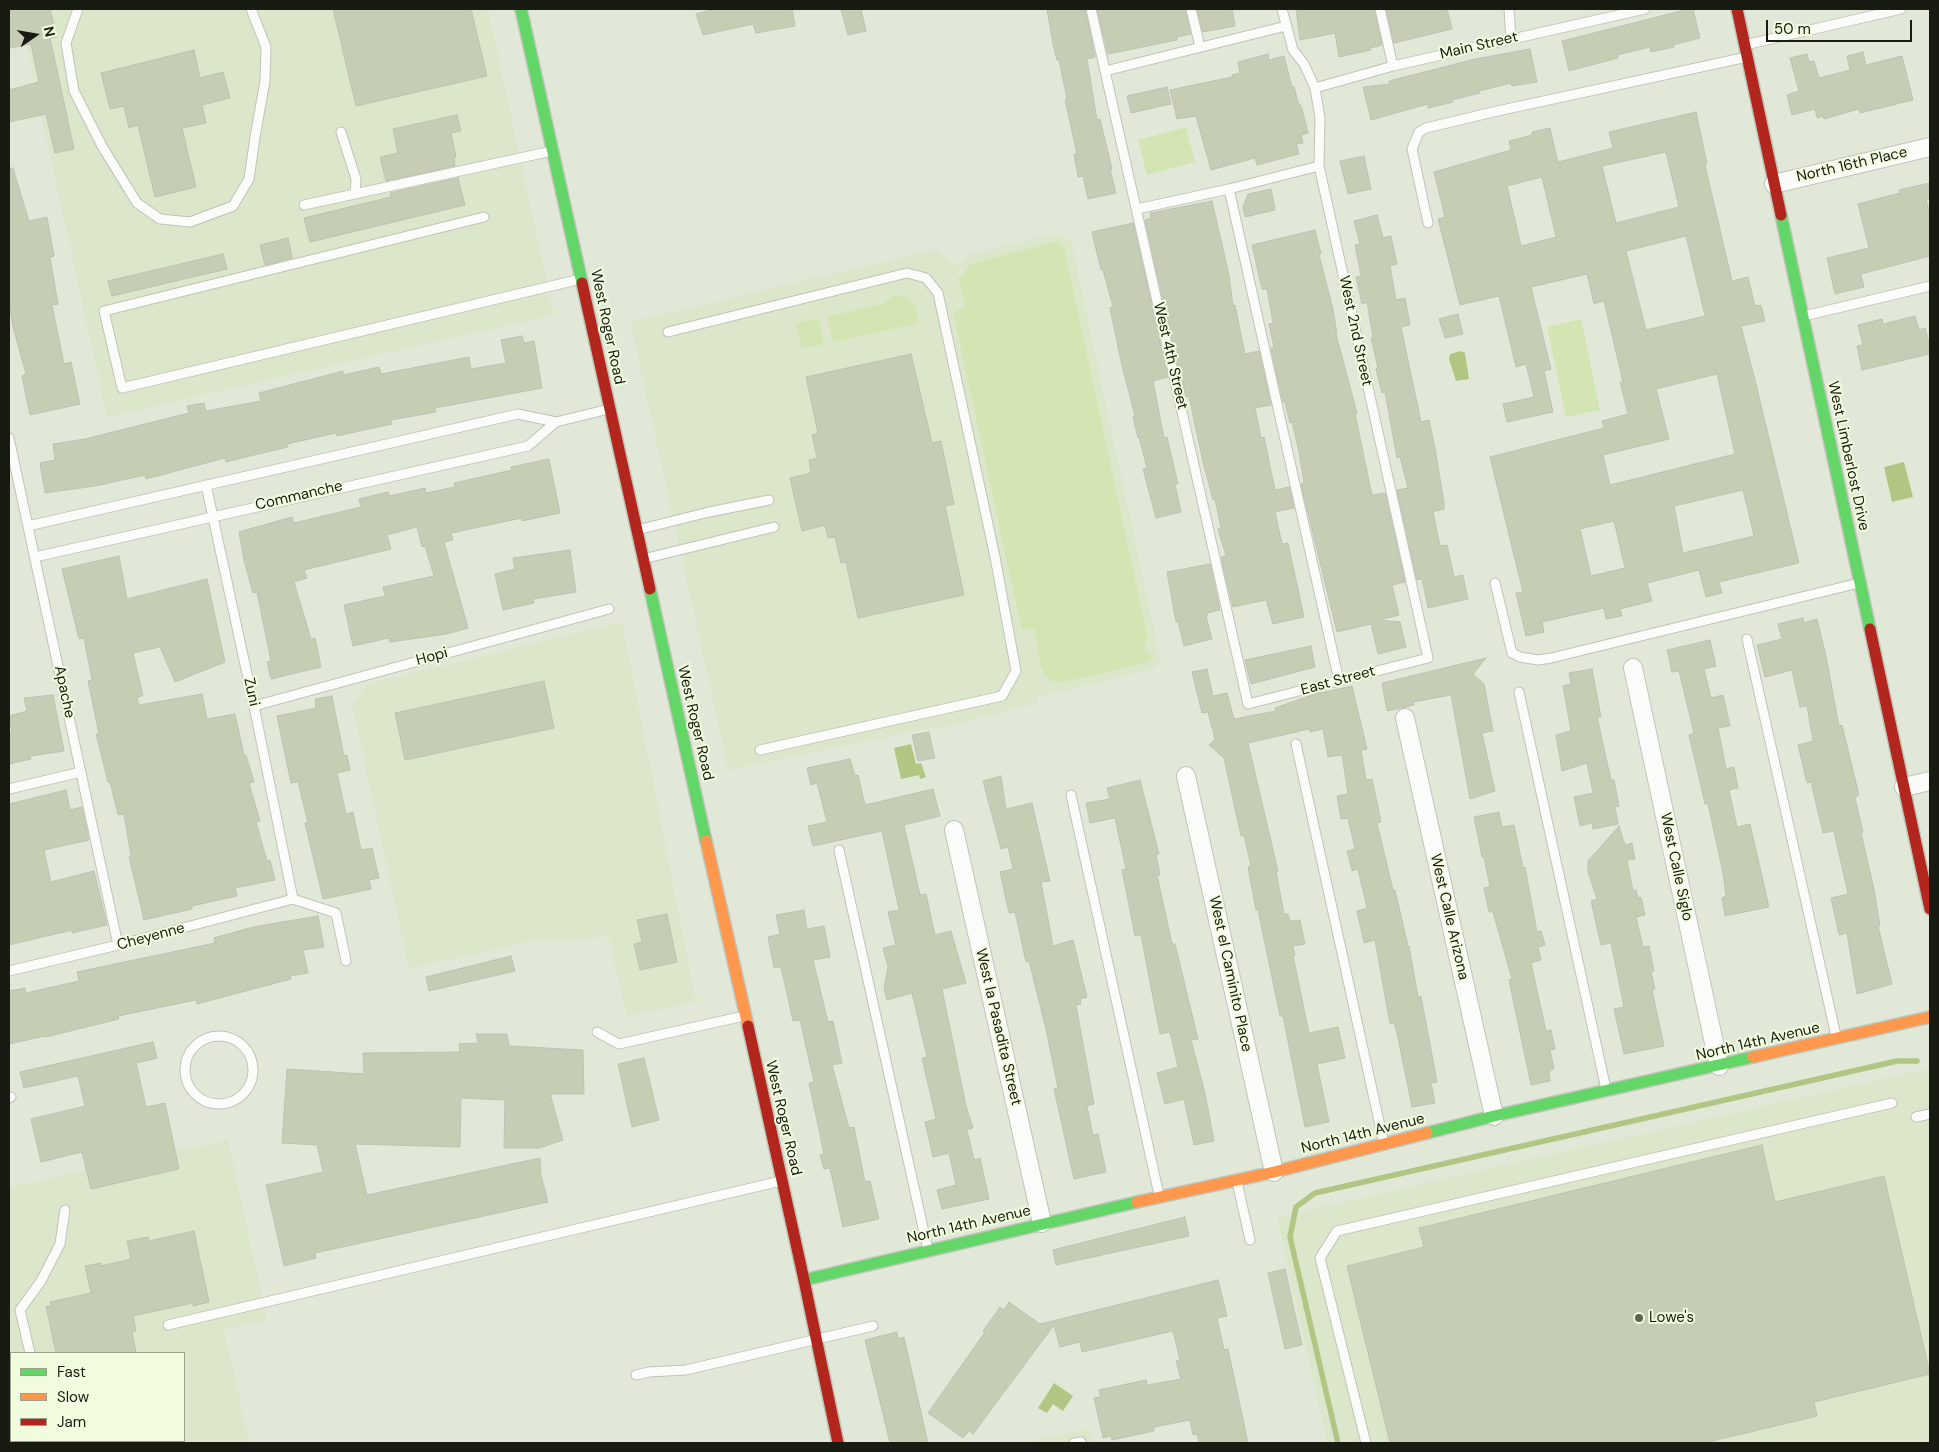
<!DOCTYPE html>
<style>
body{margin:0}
#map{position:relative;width:1939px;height:1452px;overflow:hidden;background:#e2e8d8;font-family:"DM Sans",sans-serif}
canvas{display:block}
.frame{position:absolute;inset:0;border:10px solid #181b11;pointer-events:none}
.legend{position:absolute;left:10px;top:1352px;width:175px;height:90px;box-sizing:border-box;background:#f1fcde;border:1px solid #9aa28c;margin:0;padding:6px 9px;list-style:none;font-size:15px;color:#181b11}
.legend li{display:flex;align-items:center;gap:10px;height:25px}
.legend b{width:25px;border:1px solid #9aa28c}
.north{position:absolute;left:10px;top:10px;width:50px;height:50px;-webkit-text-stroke:4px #f1fcde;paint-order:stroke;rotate:77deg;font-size:14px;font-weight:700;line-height:20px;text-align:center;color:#181b11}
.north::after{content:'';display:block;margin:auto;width:18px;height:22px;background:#181b11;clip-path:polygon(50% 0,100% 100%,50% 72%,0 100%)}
.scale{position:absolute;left:1766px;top:20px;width:146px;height:22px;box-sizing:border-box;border:2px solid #181b11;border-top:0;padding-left:6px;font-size:15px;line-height:18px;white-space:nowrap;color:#181b11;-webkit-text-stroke:4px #f1fcde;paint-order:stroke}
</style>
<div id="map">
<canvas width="1939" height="1452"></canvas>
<div class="frame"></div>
<ul class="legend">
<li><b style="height:6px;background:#63d668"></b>Fast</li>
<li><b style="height:6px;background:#ff974d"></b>Slow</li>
<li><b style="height:6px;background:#b3261e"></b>Jam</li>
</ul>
<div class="north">N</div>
<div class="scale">50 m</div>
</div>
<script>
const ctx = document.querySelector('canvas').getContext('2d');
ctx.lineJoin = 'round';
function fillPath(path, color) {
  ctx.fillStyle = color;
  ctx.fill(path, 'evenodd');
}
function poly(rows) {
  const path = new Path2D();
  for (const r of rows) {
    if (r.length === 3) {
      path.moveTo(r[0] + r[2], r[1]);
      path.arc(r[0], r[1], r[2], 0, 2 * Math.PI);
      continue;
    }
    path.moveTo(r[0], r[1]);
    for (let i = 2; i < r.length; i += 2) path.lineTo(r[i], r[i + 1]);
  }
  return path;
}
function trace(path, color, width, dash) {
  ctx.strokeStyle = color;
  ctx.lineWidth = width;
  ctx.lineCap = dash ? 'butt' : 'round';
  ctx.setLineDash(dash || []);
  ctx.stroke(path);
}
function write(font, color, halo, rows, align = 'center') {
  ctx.font = font + ' "DM Sans",sans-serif';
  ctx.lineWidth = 4;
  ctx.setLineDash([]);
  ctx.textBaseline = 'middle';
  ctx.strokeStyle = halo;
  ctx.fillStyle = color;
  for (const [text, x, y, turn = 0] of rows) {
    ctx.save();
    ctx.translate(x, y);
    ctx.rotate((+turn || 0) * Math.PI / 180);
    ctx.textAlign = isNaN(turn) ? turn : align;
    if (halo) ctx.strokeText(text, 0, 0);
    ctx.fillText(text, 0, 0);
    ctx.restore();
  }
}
fillPath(poly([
 [18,9,488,9,554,315,107,417],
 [1059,233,1071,241,1160,658,1155,669,1036,697,1037,703,937,729,936,727,728,770,630,322,936,249,958,266,967,255],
 [622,622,696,1002,627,1016,608,935,572,942,539,939,409,969,352,706,367,684],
 [1930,1068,1930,1443,1327,1443,1277,1217],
 [228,1140,267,1320,224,1330,250,1443,9,1443,9,1187],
 [11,1353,184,1353,184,1441,11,1441],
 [1089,1428,1092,1443,1022,1443]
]), '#dce6cb');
fillPath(poly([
 [1186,127,1195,162,1147,175,1138,140],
 [1055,242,1061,243,1064,248,1148,640,1145,642,1145,653,1151,655,1152,658,1147,663,1059,683,1049,680,1041,667,1034,628,1022,630,953,312,965,307,960,284,957,279,964,274,970,264],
 [894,295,906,297,914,303,919,323,833,342,827,317,885,303],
 [818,318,824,344,802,349,796,323],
 [1581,319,1600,410,1566,417,1547,327]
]), '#d4e5b4');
fillPath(poly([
 [1461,351,1465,353,1469,379,1456,381,1449,359,1450,354],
 [1904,462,1913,497,1892,502,1884,467],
 [911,744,916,764,921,763,926,777,920,779,919,775,901,779,894,748],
 [1054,1383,1073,1396,1063,1411,1053,1404,1047,1413,1038,1408]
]), '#b0c682');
trace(poly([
 [1338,1443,1290,1237,1296,1207,1315,1193,1897,1061,1917,1061]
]), '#b0c682', 5.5);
const building = poly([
 [9,9,50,9,57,37,50,38,74,149,55,153,46,114,9,122,9,90,39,82,31,44,9,48,9,9],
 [333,9,471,9,487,76,356,106,333,9],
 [714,9,792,9,795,26,756,33,753,24,703,35,696,14,714,9],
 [841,9,861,9,866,31,848,35,841,9],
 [1047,9,1085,9,1095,57,1087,59,1097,120,1100,119,1112,169,1110,169,1116,193,1088,199,1083,176,1078,177,1074,154,1077,154,1065,100,1067,99,1059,60,1057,60,1053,44,1047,9],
 [1097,9,1185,9,1191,34,1177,37,1177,40,1108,54,1097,9],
 [1197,9,1232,9,1235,26,1203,32,1197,9],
 [1296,9,1374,9,1382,45,1370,48,1371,50,1339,57,1335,33,1300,40,1296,9],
 [1386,9,1447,9,1452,29,1394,43,1386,9],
 [1689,9,1693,9,1700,38,1673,45,1674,47,1651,52,1650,47,1617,55,1618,58,1569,71,1562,41,1689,9],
 [1530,49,1537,82,1512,86,1511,83,1479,91,1480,93,1452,100,1453,102,1428,108,1428,104,1371,120,1363,87,1390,84,1389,81,1475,59,1530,49],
 [194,50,200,78,223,72,230,98,202,105,206,123,182,128,196,187,155,197,138,125,129,128,124,106,110,109,101,73,194,50],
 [1863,52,1866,65,1902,56,1913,100,1860,113,1859,109,1824,119,1823,116,1817,118,1815,109,1792,115,1787,95,1799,91,1790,58,1807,54,1809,62,1814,61,1819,78,1850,70,1847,56,1863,52],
 [1268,54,1269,60,1284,56,1292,87,1294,87,1299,105,1301,105,1308,133,1301,135,1303,143,1296,144,1299,154,1257,165,1255,158,1211,170,1196,116,1177,119,1170,90,1232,77,1232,75,1240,73,1238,62,1268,54],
 [1167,87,1171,104,1131,113,1127,96,1167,87],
 [1696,112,1707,164,1705,165,1732,281,1748,277,1755,306,1761,305,1765,321,1741,326,1755,380,1799,563,1719,582,1722,593,1706,597,1699,570,1647,583,1652,601,1620,609,1622,616,1606,619,1604,608,1542,622,1544,632,1526,636,1516,593,1523,592,1490,457,1604,428,1602,421,1628,414,1620,382,1623,382,1604,301,1594,304,1587,274,1531,287,1551,369,1544,371,1553,412,1507,422,1503,404,1534,397,1526,364,1516,367,1499,296,1460,305,1438,219,1445,217,1434,172,1511,150,1509,141,1532,135,1532,132,1550,128,1558,162,1613,148,1609,132,1696,112],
 [1666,152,1679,207,1616,223,1602,166,1666,152],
 [1542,177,1556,237,1521,246,1507,186,1542,177],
 [1686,236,1705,316,1646,330,1626,251,1686,236],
 [1717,374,1735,454,1610,485,1603,455,1669,439,1656,389,1717,374],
 [1743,490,1754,536,1683,553,1674,506,1743,490],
 [1614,521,1625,568,1591,576,1580,529,1614,521],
 [457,115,461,131,451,133,456,157,454,158,455,166,386,181,380,157,398,153,393,129,457,115],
 [1364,156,1371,189,1348,194,1340,161,1364,156],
 [13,168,29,221,47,217,54,256,50,257,58,304,52,305,64,364,71,362,80,404,30,415,22,376,26,374,13,327,9,302,9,169,13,168],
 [458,178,465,205,310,242,304,218,391,197,390,193,458,178],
 [1930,183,1930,199,1926,199,1930,215,1930,256,1861,274,1864,287,1835,294,1827,258,1869,248,1858,204,1900,193,1899,190,1930,183],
 [1271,189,1275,210,1245,217,1243,207,1248,194,1271,189],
 [1212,201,1229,275,1233,306,1235,305,1245,354,1259,351,1271,405,1255,408,1261,438,1264,437,1275,490,1289,487,1294,508,1275,512,1282,544,1288,543,1304,617,1273,624,1266,600,1233,607,1222,562,1222,557,1226,556,1218,529,1221,528,1215,499,1213,500,1203,462,1189,396,1186,397,1180,374,1145,220,1151,218,1150,213,1212,201],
 [1377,215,1383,238,1391,236,1397,264,1390,266,1396,300,1405,298,1410,325,1401,327,1421,422,1429,420,1435,448,1444,503,1444,509,1433,512,1440,546,1447,545,1454,577,1463,575,1468,599,1428,608,1422,579,1417,580,1397,490,1408,488,1400,457,1397,458,1385,392,1382,393,1376,369,1378,368,1371,338,1373,337,1367,302,1362,304,1356,277,1361,276,1355,245,1360,244,1354,221,1377,215],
 [1133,223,1168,377,1153,381,1164,438,1167,437,1178,484,1175,484,1181,512,1156,518,1143,469,1147,468,1139,437,1138,438,1133,417,1135,416,1122,366,1110,308,1113,307,1103,270,1101,270,1092,232,1133,223],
 [1315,230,1321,254,1319,255,1333,309,1337,334,1336,334,1357,413,1355,414,1372,495,1385,493,1405,582,1392,585,1399,615,1379,620,1400,622,1406,647,1378,654,1371,624,1337,632,1301,484,1304,483,1299,452,1292,422,1290,423,1285,402,1283,402,1271,348,1274,347,1269,324,1273,323,1267,289,1262,289,1252,245,1315,230],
 [288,238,292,258,265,265,260,245,288,238],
 [223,254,227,269,112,296,108,281,223,254],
 [1458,314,1463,334,1445,338,1439,319,1458,314],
 [1915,316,1919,330,1925,328,1930,346,1930,354,1862,370,1857,346,1863,345,1858,325,1882,319,1883,324,1915,316],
 [522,336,524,343,534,341,542,388,435,408,436,412,391,420,392,424,337,436,336,433,287,444,288,447,250,456,226,462,225,458,146,479,145,475,95,486,45,493,40,463,55,460,53,444,85,439,189,413,187,406,204,403,206,411,261,401,259,393,343,371,343,375,379,367,381,374,469,357,471,369,506,363,501,340,522,336],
 [911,354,932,443,941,441,954,504,945,506,964,595,858,618,846,562,841,563,835,537,828,538,825,525,802,531,790,478,811,473,809,460,817,458,812,435,818,433,806,377,911,354],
 [549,459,560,513,522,521,522,518,451,533,453,540,444,542,468,628,447,634,390,642,389,638,353,646,344,605,385,596,383,587,434,576,425,546,422,547,417,527,387,535,391,549,304,570,307,578,294,582,311,639,315,638,321,667,271,679,267,662,271,661,257,592,253,593,244,560,239,532,292,517,294,523,361,507,359,499,388,492,389,496,425,488,426,493,455,487,454,483,512,470,511,467,549,459],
 [570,550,576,592,533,599,534,603,503,610,495,574,515,569,513,558,570,550],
 [119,556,127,599,207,579,225,662,175,682,160,647,133,653,143,695,137,698,139,705,202,694,207,719,235,714,244,755,246,755,254,782,249,783,260,821,256,822,267,861,270,860,275,880,235,888,237,896,192,906,192,909,144,920,129,857,131,856,124,814,118,815,110,782,108,782,96,734,99,734,88,681,92,680,84,638,79,639,62,569,119,556],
 [1210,564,1220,610,1207,613,1208,615,1206,616,1212,639,1184,646,1178,622,1176,622,1167,572,1210,564],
 [1803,618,1804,623,1817,619,1826,656,1839,726,1842,725,1859,795,1855,798,1863,832,1861,833,1874,889,1880,926,1878,926,1892,984,1857,994,1847,933,1839,935,1831,898,1848,894,1834,831,1823,833,1811,782,1807,783,1798,745,1813,741,1807,706,1800,707,1792,670,1765,677,1757,645,1782,639,1778,624,1803,618],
 [1710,640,1716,666,1704,669,1711,698,1723,695,1730,726,1718,728,1726,769,1734,767,1738,788,1729,790,1737,827,1750,824,1769,907,1725,916,1722,898,1726,896,1723,873,1708,804,1705,804,1689,735,1694,733,1679,671,1672,672,1667,650,1710,640],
 [1311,646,1315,667,1251,684,1245,660,1311,646],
 [1486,658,1473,674,1484,684,1493,731,1482,733,1495,791,1470,799,1451,695,1413,702,1414,705,1387,711,1382,683,1486,658],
 [1207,669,1213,696,1227,693,1234,719,1276,711,1275,708,1320,692,1321,693,1352,686,1367,749,1361,750,1366,780,1372,779,1381,822,1377,823,1393,890,1395,890,1408,946,1409,946,1418,997,1421,996,1437,1082,1431,1083,1435,1103,1412,1107,1397,1033,1394,1023,1390,1024,1375,940,1364,943,1357,911,1367,908,1358,869,1352,871,1347,851,1355,849,1348,818,1341,819,1337,796,1348,794,1342,755,1328,757,1323,729,1310,732,1309,729,1248,743,1278,871,1276,871,1284,914,1288,914,1290,921,1300,920,1305,944,1293,946,1295,956,1293,956,1309,1033,1338,1027,1345,1058,1317,1064,1329,1122,1305,1127,1283,1016,1280,1016,1258,910,1256,910,1248,867,1251,866,1244,836,1241,836,1224,758,1209,745,1215,739,1208,712,1202,713,1192,672,1207,669],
 [1592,669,1601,717,1597,717,1611,780,1614,780,1619,806,1615,807,1618,824,1593,829,1592,823,1580,826,1574,797,1593,793,1587,763,1562,771,1556,735,1571,731,1563,686,1571,684,1569,673,1592,669],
 [544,681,554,728,405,760,395,713,544,681],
 [53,695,64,751,30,756,31,759,9,764,9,733,12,732,9,716,27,711,24,698,53,695],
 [332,696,344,756,347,755,350,770,337,773,346,814,353,812,361,850,372,848,379,878,369,880,371,889,323,899,305,823,308,823,298,782,291,783,277,716,316,708,315,699,332,696],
 [929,732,935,758,918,761,912,735,929,732],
 [850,759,855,776,858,775,865,805,933,789,940,816,904,825,920,895,926,894,935,935,951,931,966,983,942,989,966,1106,973,1128,967,1130,974,1160,980,1158,989,1199,942,1209,937,1190,956,1185,949,1153,933,1157,925,1122,936,1119,922,1058,927,1057,912,993,887,1000,884,988,888,967,883,948,896,945,888,912,899,910,882,831,813,846,808,826,827,822,817,783,811,785,807,768,850,759],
 [1001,776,1006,809,1032,803,1050,881,1041,882,1053,946,1073,940,1087,997,1080,999,1081,1004,1076,1005,1094,1104,1087,1106,1093,1135,1098,1134,1106,1172,1074,1179,1054,1089,1058,1088,1046,1029,1029,961,1026,962,1015,912,1009,913,1000,872,1013,869,1008,847,1001,849,983,781,1001,776],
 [1140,780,1159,854,1156,854,1160,875,1157,875,1172,944,1175,944,1198,1039,1191,1040,1205,1093,1214,1141,1194,1145,1184,1099,1165,1104,1157,1073,1178,1067,1170,1032,1160,1034,1141,935,1135,936,1122,870,1126,869,1115,818,1090,823,1086,803,1110,799,1107,788,1140,780],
 [66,790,70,810,82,807,89,840,44,850,51,882,94,871,107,925,72,933,72,930,9,945,9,804,66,790],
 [1499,812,1502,827,1514,825,1523,868,1525,867,1537,932,1541,931,1545,945,1538,947,1541,960,1531,963,1546,1031,1551,1030,1555,1049,1550,1050,1554,1068,1549,1072,1550,1081,1531,1085,1509,980,1512,979,1493,912,1489,912,1484,888,1490,887,1484,857,1482,857,1474,817,1499,812],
 [1619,826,1625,845,1632,843,1635,859,1627,860,1633,891,1636,890,1638,898,1641,897,1645,915,1636,917,1643,947,1649,946,1654,971,1651,972,1655,989,1652,990,1664,1046,1624,1054,1614,1009,1624,1007,1611,943,1601,945,1591,901,1597,899,1588,872,1588,861,1619,826],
 [804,910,807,929,824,926,830,957,813,960,828,1022,833,1021,842,1063,832,1065,849,1128,854,1127,865,1182,870,1181,879,1219,843,1227,830,1168,824,1169,820,1155,824,1154,809,1083,814,1082,800,1020,793,1021,781,967,774,968,768,937,780,934,776,915,804,910],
 [667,914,677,962,640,970,634,944,642,942,637,920,667,914],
 [318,916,324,947,303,950,308,973,290,976,291,979,197,1004,196,1000,118,1016,119,1019,46,1037,45,1036,9,1044,9,991,25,988,26,993,79,981,77,972,215,943,214,938,253,927,318,916],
 [511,956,515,971,429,991,426,977,511,956],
 [476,1034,507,1034,509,1046,583,1050,584,1094,550,1094,563,1140,539,1148,504,1148,505,1100,461,1098,460,1147,355,1144,367,1195,540,1158,541,1175,548,1202,315,1253,316,1258,284,1266,266,1185,323,1172,317,1145,282,1143,287,1069,364,1074,363,1053,460,1052,459,1044,478,1043,476,1034],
 [153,1042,157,1058,136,1063,146,1107,165,1103,179,1169,91,1189,82,1152,41,1162,31,1119,85,1106,78,1076,24,1088,20,1072,153,1042],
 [644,1058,659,1120,632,1127,618,1064,644,1058],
 [1762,1145,1775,1202,1884,1176,1930,1374,1814,1402,1817,1416,1704,1443,1390,1443,1347,1266,1424,1247,1419,1228,1762,1145],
 [1185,1217,1189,1236,1056,1265,1053,1250,1185,1217],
 [194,1231,209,1302,193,1306,193,1303,133,1316,136,1331,132,1332,136,1353,56,1353,46,1306,51,1306,50,1302,91,1293,85,1266,101,1263,101,1266,131,1259,127,1241,148,1237,149,1241,194,1231],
 [1285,1269,1302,1345,1285,1349,1268,1273,1285,1269],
 [1218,1280,1227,1316,1217,1318,1224,1350,1228,1349,1248,1443,1199,1443,1197,1434,1193,1435,1190,1420,1154,1427,1154,1431,1112,1440,1111,1436,1103,1438,1094,1398,1101,1397,1099,1390,1146,1380,1147,1385,1181,1379,1176,1361,1180,1360,1173,1331,1082,1352,1080,1342,1060,1347,1054,1325,973,1434,969,1431,963,1438,928,1413,985,1332,983,1331,1000,1307,1004,1310,1009,1302,1040,1324,1218,1280],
 [897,1332,898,1339,904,1337,928,1443,890,1443,865,1340,897,1332]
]);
fillPath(building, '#c5cdb4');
trace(building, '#bdc2b5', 1);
const lane = poly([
 [78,9,66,43,74,91,102,146,137,203,160,219,190,222,233,206,249,179,255,137,265,81,266,47,251,9],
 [1091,9,1248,704,1428,658,1319,166,1320,118,1315,88,1304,64,1293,50,1282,9],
 [1191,9,1200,47],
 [1380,9,1393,66],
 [1509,9,1511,39],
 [1745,45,1901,9],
 [1105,71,1286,26],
 [1315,88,1393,66,1645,9],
 [341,132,356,179,355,194],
 [1229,189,1339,681],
 [304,205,552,151],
 [1137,209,1229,189,1319,166],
 [484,217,104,311,122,388,581,279],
 [1428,223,1412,149,1419,132,1426,128,1493,112,1747,57],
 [1804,316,1930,286],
 [668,332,907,273,926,278,938,293,995,557,1016,671,1002,696,760,750],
 [9,438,118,945],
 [206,485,254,706,293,899],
 [28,526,518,414,556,422,609,409],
 [637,530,709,512,769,500],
 [35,557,528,446,556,422],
 [643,559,774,527],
 [1495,583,1512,653,1520,657,1538,660,1551,658,1859,583],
 [1747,639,1836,1036],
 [1519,692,1606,1089],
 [254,706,609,609],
 [1296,744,1384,1144],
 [9,789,81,772],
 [1071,795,1159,1195],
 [839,850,928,1250],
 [293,899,336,913,346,961],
 [9,971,118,945,293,899],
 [597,1032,619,1044,744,1016],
 [219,1070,34],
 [9,1098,11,1097],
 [1916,1117,1930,1114],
 [1237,1182,1250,1240],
 [168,1325,781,1181],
 [30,1353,20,1310,41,1281,60,1244,65,1210],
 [636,1375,649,1372,686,1370,873,1326],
 [1074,1443,1081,1442,1081,1443],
 [1366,1443,1320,1258,1337,1231,1892,1103]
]);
const street = poly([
 [1774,184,1930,147],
 [1633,668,1719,1066],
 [1405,718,1494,1116],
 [1186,776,1274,1172],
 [1904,787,1930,781],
 [954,830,1042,1223]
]);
const fast = poly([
 [521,9,582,283],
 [1781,215,1870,629],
 [650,589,706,841],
 [1427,1133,1494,1116,1753,1057],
 [804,1280,1137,1202]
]);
const slow = poly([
 [706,841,748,1026],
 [1753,1057,1930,1017],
 [1137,1202,1274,1172,1427,1133]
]);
const jam = poly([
 [1737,9,1781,215],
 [582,283,650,589],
 [1870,629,1930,909],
 [748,1026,804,1280,838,1443]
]);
trace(lane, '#bfc4b8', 11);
trace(street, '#bfc4b8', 20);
trace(fast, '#bfc4b8', 14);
trace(slow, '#bfc4b8', 14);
trace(jam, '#bfc4b8', 14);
trace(lane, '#fbfcf9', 9);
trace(street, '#fbfcf9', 18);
trace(fast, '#63d668', 11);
trace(slow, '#ff974d', 11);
trace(jam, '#b3261e', 11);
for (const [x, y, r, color] of [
 [1639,1318,5,"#5f6357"]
]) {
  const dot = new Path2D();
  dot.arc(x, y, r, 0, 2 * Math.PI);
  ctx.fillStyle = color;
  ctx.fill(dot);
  trace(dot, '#f1fcde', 2);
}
write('15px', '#181b11', '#f1fcde', [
 ["Main Street",1479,46,-13],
 ["North 16th Place",1852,165,-13],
 ["West Roger Road",607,327,78],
 ["West 2nd Street",1355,331,78],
 ["West 4th Street",1170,356,77],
 ["West Limberlost Drive",1848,456,78],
 ["Commanche",299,496,-13],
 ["Hopi",432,657,-15],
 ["East Street",1338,681,-15],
 ["Apache",64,692,78],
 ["Zuni",251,692,78],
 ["West Roger Road",695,723,77],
 ["West Calle Siglo",1676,867,78],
 ["West Calle Arizona",1449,917,77],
 ["Cheyenne",151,937,-15],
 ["West el Caminito Place",1230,974,78],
 ["West la Pasadita Street",998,1027,77],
 ["North 14th Avenue",1758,1042,-13],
 ["West Roger Road",783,1118,77],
 ["North 14th Avenue",1363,1134,-14],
 ["North 14th Avenue",969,1225,-13]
]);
write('15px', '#181b11', '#f1fcde', [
 ["Lowe's",1649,1318]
], 'left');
</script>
